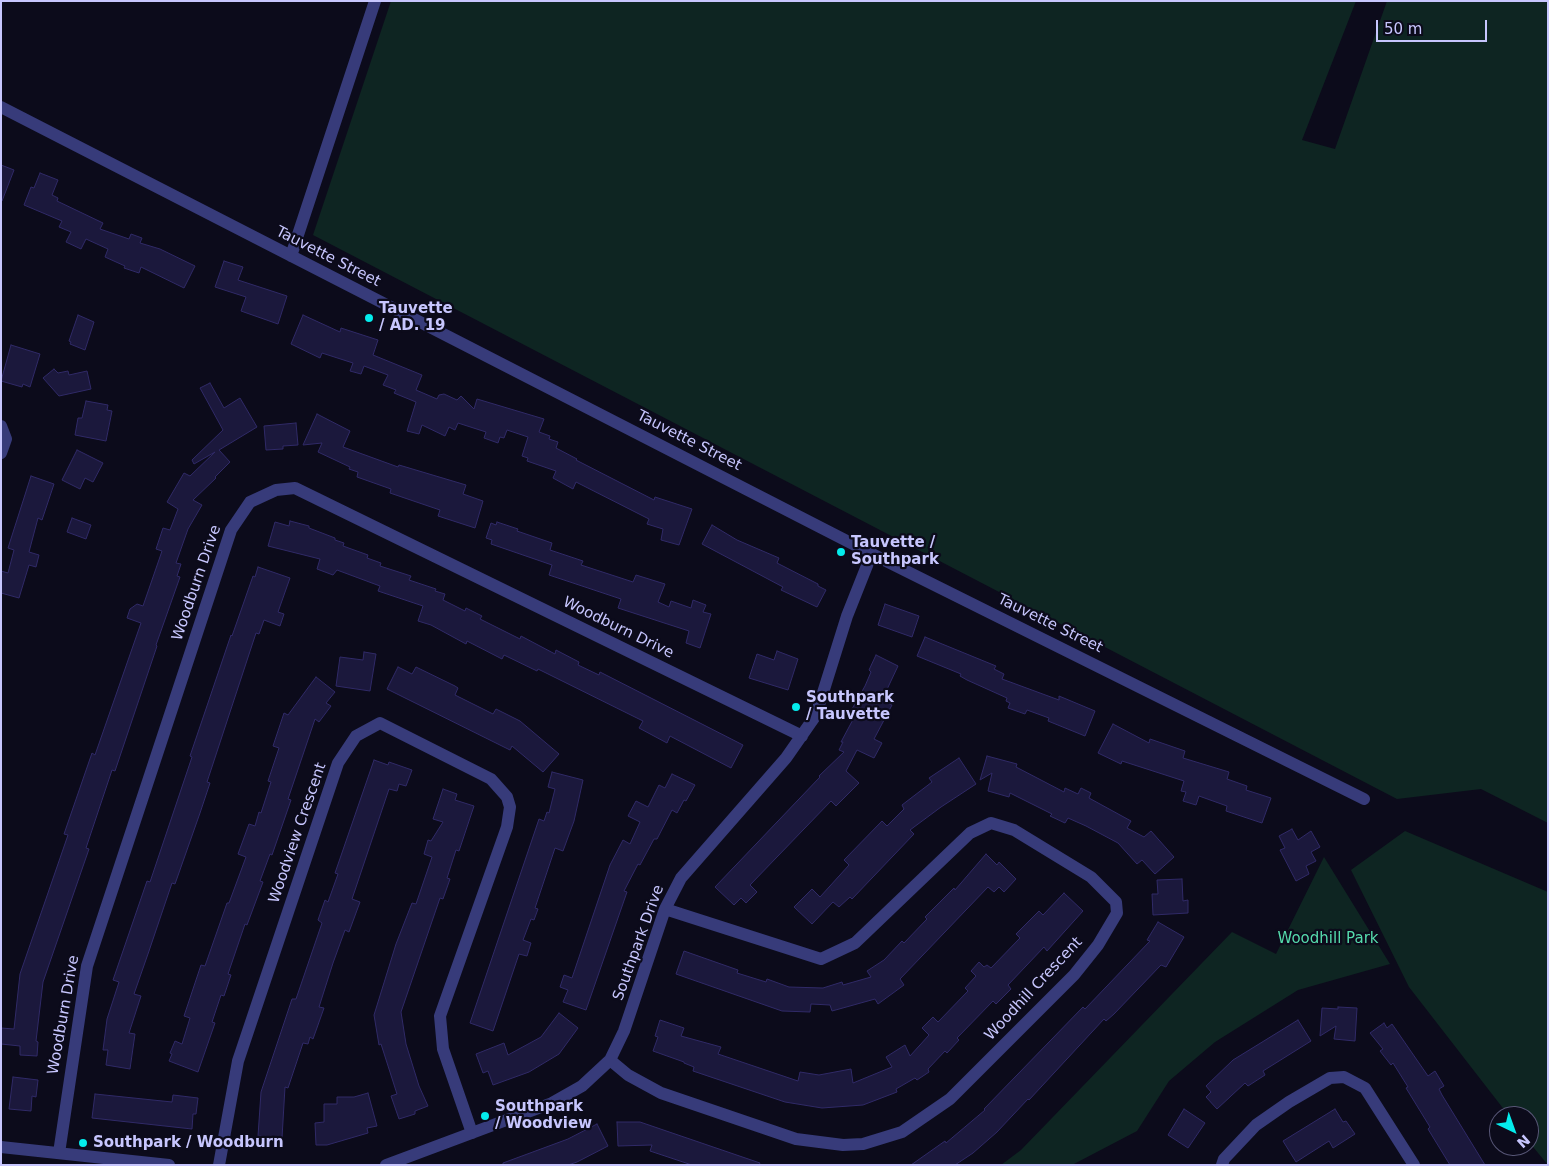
<!DOCTYPE html>
<style>
body{margin:0}
#map{position:relative;width:1549px;height:1166px;overflow:hidden;background:#0c0b1b;font-family:"DejaVu Sans",sans-serif}
canvas{display:block}
.frame{position:absolute;inset:0;border:2px solid #c7c6fe;pointer-events:none}
.north{position:absolute;left:1489px;top:1106px;width:50px;height:50px;box-sizing:border-box;background:#0c0b1b;border:1px solid #575676;border-radius:50%;rotate:138deg;font-size:14px;font-weight:700;line-height:20px;text-align:center;color:#c7c6fe}
.north::after{content:'';display:block;margin:auto;width:18px;height:22px;background:#04ecec;clip-path:polygon(50% 0,100% 100%,50% 72%,0 100%)}
.scale{position:absolute;left:1376px;top:20px;width:111px;height:22px;box-sizing:border-box;border:2px solid #c7c6fe;border-top:0;padding-left:6px;font-size:15px;line-height:18px;white-space:nowrap;color:#c7c6fe;-webkit-text-stroke:4px #0c0b1b;paint-order:stroke}
</style>
<div id="map">
<canvas width="1549" height="1166"></canvas>
<div class="frame"></div>
<div class="north">N</div>
<div class="scale">50 m</div>
</div>
<script>
const ctx = document.querySelector('canvas').getContext('2d');
ctx.lineJoin = 'round';
function fillPath(path, color) {
  ctx.fillStyle = color;
  ctx.fill(path, 'evenodd');
}
function poly(rows) {
  const path = new Path2D();
  for (const r of rows) {
    path.moveTo(r[0], r[1]);
    for (let i = 2; i < r.length; i += 2) path.lineTo(r[i], r[i + 1]);
  }
  return path;
}
function trace(path, color, width, dash) {
  ctx.strokeStyle = color;
  ctx.lineWidth = width;
  ctx.lineCap = dash ? 'butt' : 'round';
  ctx.setLineDash(dash || []);
  ctx.stroke(path);
}
function write(font, color, halo, rows, align = 'center') {
  ctx.font = font + ' "DejaVu Sans",sans-serif';
  ctx.lineWidth = 4.5;
  ctx.setLineDash([]);
  ctx.textBaseline = 'middle';
  ctx.strokeStyle = halo;
  ctx.fillStyle = color;
  for (const [text, x, y, turn = 0] of rows) {
    ctx.save();
    ctx.translate(x, y);
    ctx.rotate((+turn || 0) * Math.PI / 180);
    ctx.textAlign = isNaN(turn) ? turn : align;
    if (halo) ctx.strokeText(text, 0, 0);
    ctx.fillText(text, 0, 0);
    ctx.restore();
  }
}
fillPath(poly([
 [391,1,1356,1,1302,140,1335,149,1387,1,1548,1,1548,823,1481,789,1397,799,313,235],
 [1405,831,1548,892,1548,1165,1529,1142,1529,1116,1509,1116,1409,987,1351,870],
 [1324,857,1390,964,1298,990,1215,1042,1169,1081,1137,1131,1072,1165,1001,1165,1021,1150,1232,932,1276,954]
]), '#0e2522');
const building = poly([
 [1,165,14,170,2,201,1,201,1,165],
 [40,173,58,180,52,195,58,198,57,201,103,223,100,229,129,239,131,234,142,238,140,243,160,249,195,266,184,288,141,267,139,273,124,268,125,266,105,257,108,249,86,239,81,249,66,242,71,232,59,227,62,221,24,205,31,187,34,188,40,173],
 [224,261,243,267,238,280,287,296,278,324,241,311,246,297,215,287,224,261],
 [78,315,94,322,85,350,70,344,71,342,69,341,78,315],
 [303,315,340,332,341,328,378,340,373,355,422,375,416,390,437,399,439,395,444,394,457,400,461,396,474,409,477,399,544,419,539,432,550,436,549,439,558,442,556,448,577,459,576,460,654,500,655,497,692,509,679,545,661,540,663,529,647,524,649,519,576,482,573,489,553,478,556,471,527,461,528,458,522,456,528,437,507,430,504,438,500,437,498,443,484,438,486,432,458,423,455,430,449,427,445,436,422,425,419,434,407,431,416,402,394,393,396,390,383,385,388,375,364,366,361,374,350,371,353,363,322,353,320,358,291,344,303,315],
 [11,345,40,354,30,387,23,384,22,387,1,381,11,345],
 [54,369,58,373,68,371,69,375,87,371,91,389,59,396,43,378,54,369],
 [210,383,224,408,240,398,257,427,219,450,230,462,215,477,216,478,193,500,202,505,188,529,176,563,181,564,177,576,180,577,156,645,157,646,115,771,112,770,86,848,89,849,43,982,36,1041,38,1042,37,1056,20,1055,20,1046,1,1044,1,1028,14,1029,20,974,68,835,64,834,92,753,95,755,141,623,127,618,130,609,137,604,143,606,162,551,156,549,163,528,170,530,178,509,167,502,184,473,190,476,215,452,194,464,192,460,223,430,200,388,210,383],
 [86,401,108,405,107,410,112,411,106,441,75,435,78,418,82,418,86,401],
 [317,414,350,431,343,447,398,467,399,465,466,485,463,494,483,501,475,528,438,516,440,510,390,493,391,489,357,477,358,472,349,469,350,467,318,452,322,443,303,445,317,414],
 [296,423,298,445,283,446,283,449,266,450,264,426,296,423],
 [77,450,103,463,93,482,85,478,80,489,62,480,77,450],
 [31,476,54,484,42,520,38,518,29,552,39,555,36,567,29,565,19,598,1,593,1,571,8,573,14,550,8,548,31,476],
 [72,518,91,525,86,539,67,532,72,518],
 [290,521,309,526,309,528,335,538,335,540,344,543,343,546,368,555,367,558,381,563,380,566,411,576,409,580,436,589,435,591,445,594,443,600,465,611,466,608,482,616,480,619,520,639,521,636,555,654,556,650,579,662,578,665,599,675,600,672,743,745,731,768,670,736,667,743,639,728,643,721,538,669,537,671,504,655,502,659,467,641,466,644,431,625,418,621,423,606,378,591,380,586,337,570,333,575,317,569,320,559,268,546,275,522,289,526,290,521],
 [497,522,518,529,517,531,552,543,550,550,583,561,581,565,633,582,636,575,665,584,658,602,669,607,671,601,691,608,693,600,706,605,703,612,711,614,700,648,686,643,689,631,618,608,621,599,549,575,552,565,491,544,492,540,486,538,491,523,496,525,497,522],
 [712,525,737,540,779,558,777,563,818,584,818,586,826,590,817,607,781,590,783,587,702,544,712,525],
 [258,567,290,578,278,612,284,614,280,626,264,620,259,634,256,633,207,782,210,783,200,813,175,884,172,883,149,951,134,994,141,996,129,1033,135,1034,130,1069,106,1065,108,1050,103,1050,107,1019,119,982,113,980,147,881,150,882,192,757,190,756,231,635,232,636,253,576,255,577,258,567],
 [885,604,919,616,912,637,878,625,885,604],
 [925,637,996,666,994,669,1004,674,1002,679,1059,700,1059,696,1095,711,1085,736,1048,721,1049,718,1027,710,1025,714,1008,708,1010,703,1006,701,1007,698,967,680,960,676,961,674,917,656,925,637],
 [777,651,798,659,788,690,749,678,757,654,774,660,777,651],
 [364,652,376,654,370,691,336,686,340,657,363,660,364,652],
 [876,655,898,666,882,700,892,705,874,739,882,743,874,758,857,750,846,771,859,783,836,806,831,801,750,885,757,892,746,903,741,898,734,905,715,887,820,777,819,776,844,752,839,750,843,742,841,742,857,712,852,709,865,686,871,672,869,670,876,655],
 [398,667,412,674,416,667,455,686,458,688,455,695,493,714,496,709,520,721,559,754,543,772,512,746,510,750,387,689,398,667],
 [316,677,335,692,326,703,331,706,319,722,315,719,288,799,291,800,272,855,270,854,260,881,263,882,247,925,245,924,228,974,231,975,224,996,221,995,212,1022,215,1023,198,1072,169,1061,172,1054,170,1053,175,1041,182,1044,190,1018,184,1016,201,965,205,966,227,903,229,903,246,857,238,854,249,824,255,826,259,812,261,813,271,782,268,781,279,748,273,746,284,713,288,715,316,677],
 [1113,724,1149,743,1150,739,1185,751,1183,758,1229,772,1227,779,1247,786,1246,790,1271,798,1262,823,1226,811,1227,806,1199,796,1196,805,1183,801,1186,792,1181,791,1184,781,1122,761,1121,764,1098,753,1113,724],
 [987,756,1017,764,1016,767,1064,792,1065,788,1078,794,1081,788,1091,793,1089,798,1131,821,1127,828,1144,837,1151,831,1174,857,1155,874,1142,860,1137,864,1118,843,1086,826,1068,818,1065,823,1050,816,1052,814,1010,793,1009,797,988,791,992,773,980,780,987,756],
 [959,758,976,784,941,807,910,830,914,834,852,899,850,897,839,907,833,902,812,924,794,907,812,889,820,897,849,865,844,860,882,821,887,826,904,809,902,805,932,782,929,778,959,758],
 [374,760,388,765,389,762,412,770,406,786,399,784,397,791,389,789,352,899,360,902,349,932,345,930,333,963,319,1007,324,1008,313,1039,310,1037,308,1044,303,1043,288,1088,285,1087,282,1138,258,1136,261,1092,292,999,296,999,322,923,318,920,325,900,328,902,338,874,335,873,374,760],
 [552,772,583,780,574,821,563,851,555,848,535,908,538,909,534,920,531,919,523,940,531,943,527,956,519,954,493,1031,470,1023,539,819,544,821,547,812,549,813,555,789,548,787,552,772],
 [672,774,695,785,686,801,684,800,677,813,672,810,657,839,654,839,640,865,638,864,624,891,627,892,586,1010,563,1002,568,990,560,987,564,975,572,978,610,865,623,840,630,844,640,822,628,816,636,801,648,807,659,785,665,788,672,774],
 [443,789,457,794,455,800,474,806,459,851,456,850,447,878,450,879,443,899,440,898,401,1012,406,1044,419,1086,428,1106,415,1111,415,1114,399,1119,391,1096,397,1094,381,1044,379,1045,374,1015,396,944,412,903,416,904,432,857,424,854,428,840,431,841,443,822,433,819,443,789],
 [1292,829,1298,840,1311,831,1320,847,1311,852,1316,861,1306,866,1309,874,1296,881,1280,850,1285,848,1279,836,1292,829],
 [986,854,997,865,999,862,1016,879,1004,892,999,887,994,892,988,887,900,979,904,985,878,1004,875,999,832,1011,830,1005,811,1004,810,1012,782,1011,676,974,684,951,738,970,737,973,766,982,767,979,789,987,823,988,842,982,843,985,871,977,867,971,884,960,902,941,904,943,927,919,925,917,954,888,955,890,986,854],
 [1182,879,1183,901,1188,900,1188,913,1153,915,1152,894,1158,894,1157,880,1182,879],
 [1064,893,1083,911,1047,951,1044,947,1008,985,1011,989,996,1004,993,1001,957,1038,959,1040,947,1053,945,1051,928,1069,929,1072,917,1080,915,1078,896,1089,897,1092,863,1105,822,1108,785,1102,693,1071,694,1067,684,1063,684,1062,653,1051,658,1037,655,1036,660,1020,684,1028,681,1036,721,1047,718,1054,798,1081,800,1072,819,1075,851,1069,853,1083,892,1067,886,1057,905,1045,910,1056,929,1035,922,1028,933,1017,938,1022,968,991,965,988,976,976,971,971,979,962,984,967,987,965,991,968,1020,938,1016,934,1039,911,1043,915,1064,893],
 [1158,922,1184,937,1166,967,1161,965,1114,1014,1106,1021,1104,1019,1029,1100,1028,1099,997,1132,973,1153,955,1165,911,1165,945,1141,946,1143,985,1110,984,1109,1083,1007,1085,1009,1150,941,1147,940,1158,922],
 [1338,1007,1357,1008,1355,1041,1334,1039,1336,1026,1320,1036,1322,1008,1338,1009,1338,1007],
 [559,1013,578,1028,559,1054,529,1072,493,1085,488,1071,483,1073,476,1054,504,1043,508,1055,541,1037,559,1013],
 [1298,1020,1311,1041,1263,1071,1265,1075,1248,1086,1245,1083,1217,1109,1206,1097,1211,1092,1206,1086,1233,1060,1298,1020],
 [1384,1023,1387,1028,1392,1024,1428,1076,1435,1071,1444,1086,1439,1089,1442,1095,1485,1165,1450,1165,1428,1129,1430,1127,1406,1088,1408,1087,1393,1063,1391,1065,1380,1051,1383,1049,1370,1033,1384,1023],
 [13,1077,38,1080,36,1097,32,1096,31,1111,9,1109,13,1077],
 [368,1093,377,1126,367,1128,368,1133,327,1145,316,1145,315,1123,324,1122,324,1104,337,1104,337,1097,354,1097,368,1093],
 [95,1094,172,1102,173,1095,198,1098,196,1114,193,1114,192,1129,92,1118,95,1094],
 [1184,1109,1205,1123,1188,1148,1168,1135,1184,1109],
 [1335,1109,1343,1122,1346,1121,1355,1134,1333,1148,1329,1141,1296,1162,1283,1141,1335,1109],
 [617,1122,640,1122,760,1163,759,1165,692,1165,650,1151,652,1145,618,1146,617,1122],
 [597,1124,608,1146,577,1162,568,1165,503,1165,503,1163,568,1139,597,1124]
]);
fillPath(building, '#1b183c');
trace(building, '#302a67', 1);
trace(poly([
 [1,107,884,560,1364,799],
 [291,256,375,1],
 [1,426,6,439,1,453],
 [610,1060,628,1075,661,1093,796,1139,843,1145,863,1144,902,1132,950,1099,1074,975,1098,945,1117,913,1116,902,1091,877,1014,830,991,823,970,833,855,943,821,959,665,909],
 [1,1147,169,1165],
 [59,1153,87,966,231,530,250,502,276,490,295,488,802,736],
 [219,1165,238,1061,338,763,356,736,380,723,491,779,507,797,510,807,507,827,440,1016,443,1049,472,1133],
 [386,1165,552,1103,582,1086,610,1060,624,1031,665,909,681,878,786,758,816,715,847,616,872,553],
 [1222,1165,1224,1159,1256,1125,1289,1102,1330,1078,1344,1077,1365,1088,1414,1165]
]), '#373b7a', 12);
for (const [x, y, r, color] of [
 [369,318,5,"#04ecec"],
 [841,552,5,"#04ecec"],
 [796,707,5,"#04ecec"],
 [485,1116,5,"#04ecec"],
 [83,1143,5,"#04ecec"]
]) {
  const dot = new Path2D();
  dot.arc(x, y, r, 0, 2 * Math.PI);
  ctx.fillStyle = color;
  ctx.fill(dot);
  trace(dot, '#0c0b1b', 2);
}
write('15px', '#c7c6fe', '#0c0b1b', [
 ["Tauvette Street",328,257,27],
 ["Tauvette Street",689,441,27],
 ["Woodburn Drive",197,583,-71],
 ["Tauvette Street",1050,624,26],
 ["Woodburn Drive",618,628,26],
 ["Woodview Crescent",298,833,-71],
 ["Southpark Drive",639,943,-70],
 ["Woodhill Crescent",1034,989,-47],
 ["Woodburn Drive",64,1015,-80]
]);
write('bold 15px', '#c7c6fe', '#0c0b1b', [
 ["Tauvette",379,309],
 ["/ AD. 19",379,326],
 ["Tauvette /",851,543],
 ["Southpark",851,560],
 ["Southpark",806,698],
 ["/ Tauvette",806,715],
 ["Southpark",495,1107],
 ["/ Woodview",495,1124],
 ["Southpark / Woodburn",93,1143]
], 'left');
write('15px', '#55dbac', '#0c0b1b', [
 ["Woodhill Park",1328,939]
]);
</script>
